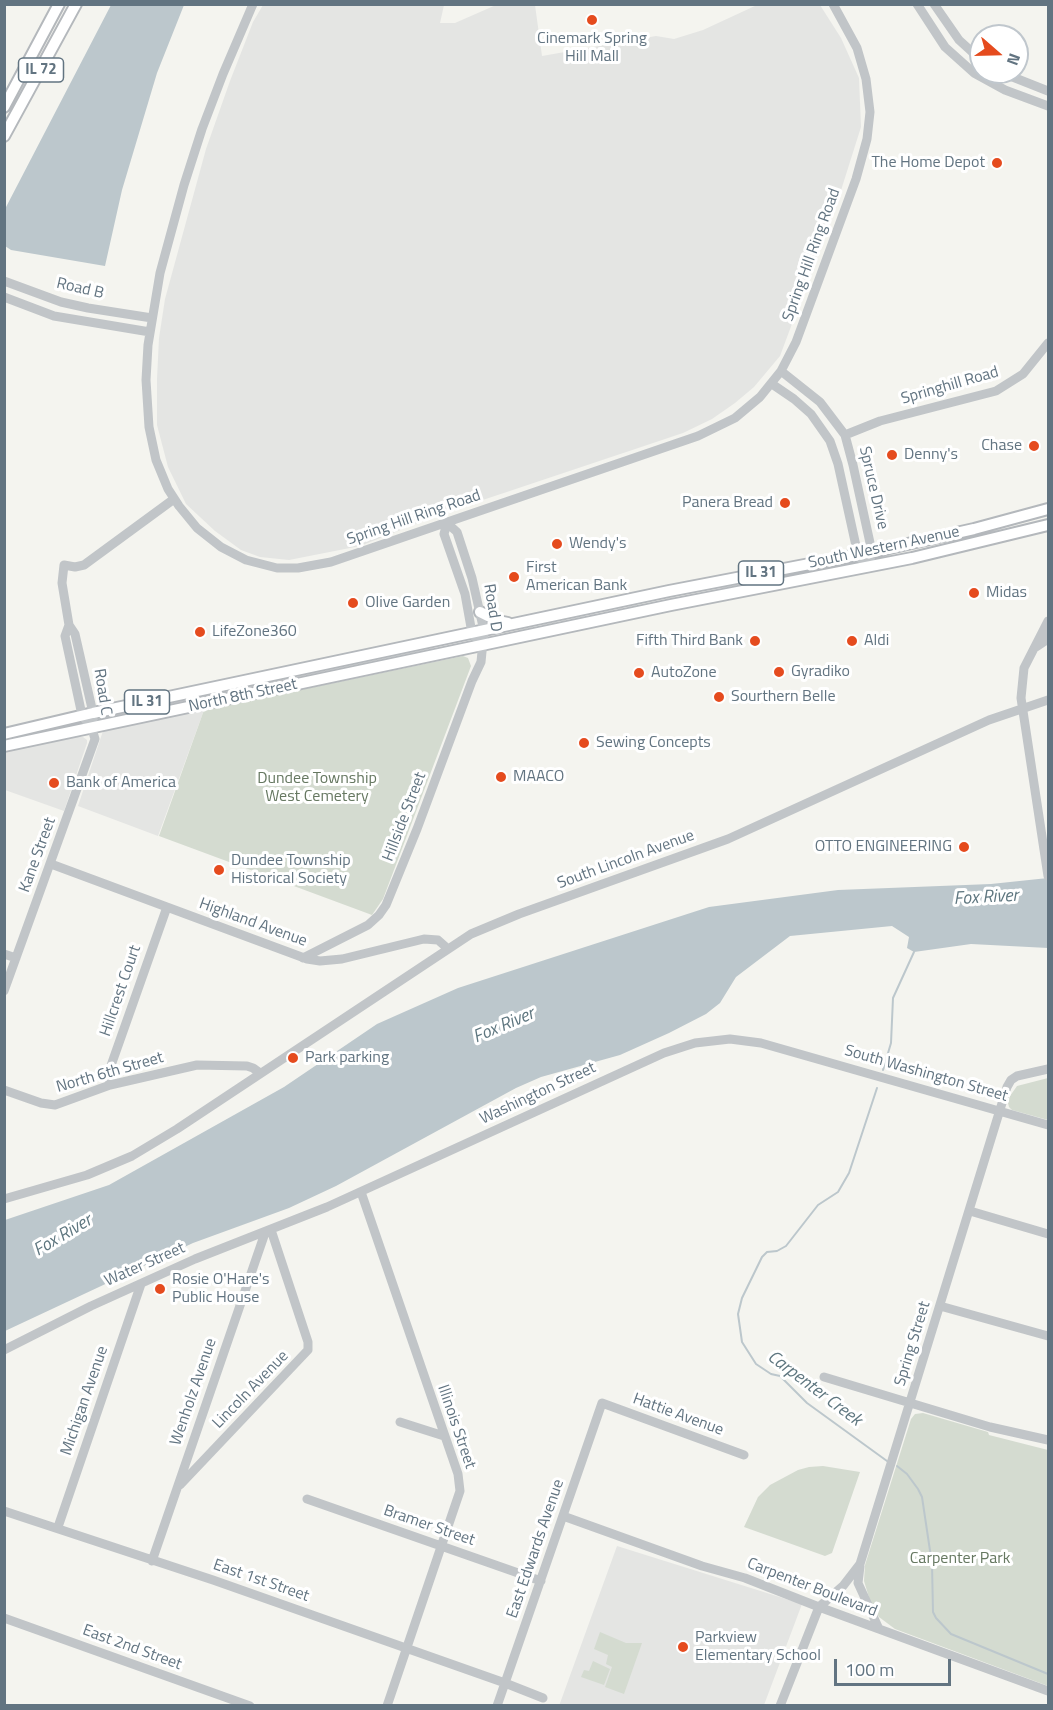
<!DOCTYPE html>
<style>
body{margin:0}
#map{position:relative;width:1053px;height:1710px;overflow:hidden;background:#f4f4ef;font-family:"Titillium Web",sans-serif}
canvas{display:block}
.frame{position:absolute;inset:0;border:6px solid #627481;pointer-events:none}
.north{position:absolute;left:969px;top:24px;width:60px;height:60px;box-sizing:border-box;background:#fff;border:2px solid #c0c7cd;border-radius:50%;rotate:110deg;font-size:16px;font-weight:700;line-height:24px;text-align:center;color:#627481}
.north::after{content:'';display:block;margin:auto;width:21px;height:27px;background:#e54b1e;clip-path:polygon(50% 0,100% 100%,50% 72%,0 100%)}
.scale{position:absolute;left:834px;top:1659px;width:117px;height:27px;box-sizing:border-box;border:3px solid #627481;border-top:0;padding-left:8px;font-size:18px;line-height:21px;white-space:nowrap;color:#627481;-webkit-text-stroke:4px #fff;paint-order:stroke}
</style>
<div id="map">
<canvas width="1053" height="1710"></canvas>
<div class="frame"></div>
<div class="north">N</div>
<div class="scale">100 m</div>
</div>
<script>
const ctx = document.querySelector('canvas').getContext('2d');
ctx.lineJoin = 'round';
function fillPath(path, color) {
  ctx.fillStyle = color;
  ctx.fill(path, 'evenodd');
}
function poly(rows) {
  const path = new Path2D();
  for (const r of rows) {
    path.moveTo(r[0], r[1]);
    for (let i = 2; i < r.length; i += 2) path.lineTo(r[i], r[i + 1]);
  }
  return path;
}
function trace(path, color, width, dash) {
  ctx.strokeStyle = color;
  ctx.lineWidth = width;
  ctx.lineCap = dash ? 'butt' : 'round';
  ctx.setLineDash(dash || []);
  ctx.stroke(path);
}
function write(font, color, halo, rows, align = 'center') {
  ctx.font = font + ' "Titillium Web",sans-serif';
  ctx.lineWidth = 6;
  ctx.setLineDash([]);
  ctx.textBaseline = 'middle';
  ctx.strokeStyle = halo;
  ctx.fillStyle = color;
  for (const [text, x, y, turn = 0] of rows) {
    ctx.save();
    ctx.translate(x, y);
    ctx.rotate((+turn || 0) * Math.PI / 180);
    ctx.textAlign = isNaN(turn) ? turn : align;
    if (halo) ctx.strokeText(text, 0, 0);
    ctx.fillText(text, 0, 0);
    ctx.restore();
  }
}
fillPath(poly([
 [263,5,444,5,440,23,455,23,496,5,535,5,542,56,656,36,674,39,703,30,757,5,820,5,841,38,859,78,861,127,837,203,780,356,754,387,735,403,712,419,683,433,441,514,360,546,289,560,260,557,241,550,215,531,186,504,168,467,157,425,157,379,159,338,165,299,206,149,230,81,253,22],
 [204,710,158,836,78,806,103,731],
 [77,737,83,737,87,740,87,743,64,811,5,790,5,752],
 [617,1546,802,1604,764,1705,559,1706]
]), '#e4e5e3');
fillPath(poly([
 [463,656,468,658,471,666,383,899,372,915,159,836,204,710],
 [1048,1078,1048,1120,1012,1110,1009,1107,1008,1103,1010,1096,1017,1086],
 [923,1413,988,1432,989,1435,1048,1450,1048,1686,895,1629,879,1617,871,1604,864,1581,865,1565,911,1419,915,1414],
 [823,1466,860,1472,832,1553,825,1556,744,1527,758,1497,770,1485,798,1470,809,1467],
 [600,1632,626,1643,642,1643,624,1694,605,1687,612,1667,606,1664,608,1655,594,1649],
 [593,1661,610,1669,604,1685,581,1677,584,1670,589,1671]
]), '#d4dbd0');
fillPath(poly([
 [111,5,184,5,157,73,122,190,105,266,11,250,5,246,5,209],
 [1048,878,1048,948,971,944,914,952,907,948,909,937,892,926,790,936,736,977,720,1003,706,1014,669,1033,620,1055,541,1077,516,1088,336,1186,289,1208,193,1243,5,1331,5,1220,109,1185,284,1087,377,1024,458,988,709,907,838,890,991,884]
]), '#bcc7cc');
trace(poly([
 [883,1070,891,1043,893,998,914,952],
 [877,1088,849,1173,838,1192,818,1205,786,1246,777,1251,767,1252,762,1257,742,1298,738,1314,742,1342,756,1364,771,1374,780,1376,807,1403,887,1461],
 [897,1466,907,1474,918,1489,922,1497,932,1564,933,1612,936,1618,951,1634,1048,1674]
]), '#bcc7cc', 2);
const major = poly([
 [4,107,59,4],
 [4,136,76,4],
 [480,612,498,621,508,623],
 [4,734,93,713,669,591,872,552,974,529,1048,509],
 [4,746,671,605,912,558,1048,525]
]);
trace(major, '#b4b8bc', 14);
trace(poly([
 [253,4,223,74,202,129,184,185,160,273,148,345,146,380,149,427,156,460,168,489,179,506,197,528,221,547,246,560,277,568,298,568,331,562,698,436,735,418,760,397,781,371,796,342,856,179,867,139,870,112,866,79,857,48,833,4],
 [917,4,945,47,974,73,1005,90,1048,106],
 [934,4,959,40,981,60],
 [1000,72,1048,91],
 [4,281,61,302,88,308,152,318],
 [4,297,54,316,150,332],
 [781,371,820,402,845,435,853,465,872,552,868,567],
 [772,384,794,399,811,414,830,441,838,464,858,555,868,567],
 [845,435,880,421,996,391,1023,374,1048,343],
 [447,523,444,534,465,594,472,633,476,638],
 [1048,621,1024,668,1021,698,1048,876],
 [1036,647,1045,641,1048,635],
 [93,720,93,713,75,634,69,625,62,583,64,565,75,567,84,565,174,499],
 [51,864,307,959,320,961,342,959,424,939,438,940,447,948],
 [4,954,16,958],
 [303,958,368,925,379,915,386,905,417,829,472,681,481,662,484,631,472,578,457,532,447,523],
 [4,991,95,739,92,729,82,715,65,636,69,625],
 [110,1085,108,1074,167,907],
 [4,1090,41,1103,55,1105,110,1085,197,1065,247,1066,253,1068,260,1073],
 [361,1192,458,1474,460,1491,387,1706],
 [4,1199,87,1175,132,1156,177,1129,471,934,519,914,728,839,989,720,1048,700],
 [970,1211,1048,1234],
 [940,1306,1048,1336],
 [4,1350,91,1306,195,1259,327,1207,664,1053,695,1043,730,1039,761,1043,1048,1125],
 [824,1377,990,1427,1048,1440],
 [400,1422,444,1436],
 [180,1485,308,1350,308,1342,271,1230],
 [307,1499,541,1581],
 [4,1511,213,1580,505,1683,543,1698],
 [563,1516,702,1566,745,1578,819,1607,1048,1691],
 [58,1527,141,1284],
 [152,1561,265,1233],
 [860,1566,858,1583,879,1629],
 [4,1618,250,1706],
 [497,1706,602,1403,744,1455],
 [780,1706,819,1607,843,1586,860,1564,1007,1087,1011,1080,1017,1076,1048,1069]
]), '#c1c5c8', 9);
trace(major, '#fff', 10);
for (const [x, y, r, color] of [
 [592,20,6,"#e54b1e"],
 [997,163,6,"#e54b1e"],
 [1034,446,6,"#e54b1e"],
 [892,455,6,"#e54b1e"],
 [785,503,6,"#e54b1e"],
 [557,544,6,"#e54b1e"],
 [514,577,6,"#e54b1e"],
 [974,593,6,"#e54b1e"],
 [353,603,6,"#e54b1e"],
 [200,632,6,"#e54b1e"],
 [755,641,6,"#e54b1e"],
 [852,641,6,"#e54b1e"],
 [779,672,6,"#e54b1e"],
 [639,673,6,"#e54b1e"],
 [719,697,6,"#e54b1e"],
 [584,743,6,"#e54b1e"],
 [501,777,6,"#e54b1e"],
 [54,783,6,"#e54b1e"],
 [964,847,6,"#e54b1e"],
 [219,870,6,"#e54b1e"],
 [293,1058,6,"#e54b1e"],
 [160,1289,6,"#e54b1e"],
 [683,1647,6,"#e54b1e"]
]) {
  const dot = new Path2D();
  dot.arc(x, y, r, 0, 2 * Math.PI);
  ctx.fillStyle = color;
  ctx.fill(dot);
  trace(dot, '#fff', 2);
}
for (const [x, y, w] of [
 [41,70,45],
 [761,573,45],
 [147,702,45]
]) {
  const box = new Path2D();
  box.roundRect(x - w / 2, y - 12, w, 24, 4.5);
  ctx.fillStyle = '#fff';
  ctx.fill(box);
  trace(box, '#627481', 1.5);
}
write('bold 15px', '#627481', null, [
 ["IL 72",41,70],
 ["IL 31",761,573],
 ["IL 31",147,702]
]);
write('16px', '#627481', '#fff', [
 ["Cinemark Spring",592,39,"center"],
 ["Hill Mall",592,57,"center"],
 ["The Home Depot",985,163,"right"],
 ["Chase",1022,446,"right"],
 ["Denny's",904,455],
 ["Panera Bread",773,503,"right"],
 ["Wendy's",569,544],
 ["First",526,568],
 ["American Bank",526,586],
 ["Midas",986,593],
 ["Olive Garden",365,603],
 ["LifeZone360",212,632],
 ["Fifth Third Bank",743,641,"right"],
 ["Aldi",864,641],
 ["Gyradiko",791,672],
 ["AutoZone",651,673],
 ["Sourthern Belle",731,697],
 ["Sewing Concepts",596,743],
 ["MAACO",513,777],
 ["Bank of America",66,783],
 ["OTTO ENGINEERING",952,847,"right"],
 ["Dundee Township",231,861],
 ["Historical Society",231,879],
 ["Park parking",305,1058],
 ["Rosie O'Hare's",172,1280],
 ["Public House",172,1298],
 ["Parkview",695,1638],
 ["Elementary School",695,1656]
], 'left');
write('16px', '#627481', '#fff', [
 ["Spring Hill Ring Road",812,255,-70],
 ["Road B",80,289,13],
 ["Springhill Road",950,386,-16],
 ["Spruce Drive",873,488,77],
 ["Spring Hill Ring Road",414,518,-19],
 ["South Western Avenue",884,548,-12],
 ["Road D",492,608,81],
 ["Road C",102,692,81],
 ["North 8th Street",243,696,-12],
 ["Hillside Street",405,817,-69],
 ["Kane Street",38,855,-70],
 ["South Lincoln Avenue",626,860,-20],
 ["Highland Avenue",253,923,20],
 ["Hillcrest Court",121,991,-71],
 ["North 6th Street",110,1073,-16],
 ["South Washington Street",926,1074,16],
 ["Washington Street",538,1094,-25],
 ["Water Street",145,1265,-24],
 ["Spring Street",913,1344,-73],
 ["Lincoln Avenue",251,1390,-46],
 ["Wenholz Avenue",194,1392,-71],
 ["Michigan Avenue",85,1401,-71],
 ["Hattie Avenue",678,1415,20],
 ["Illinois Street",456,1427,71],
 ["Bramer Street",429,1526,19],
 ["East Edwards Avenue",536,1549,-71],
 ["East 1st Street",261,1581,19],
 ["Carpenter Boulevard",812,1588,21],
 ["East 2nd Street",132,1648,20]
]);
write('16px', '#667861', '#fff', [
 ["Dundee Township",317,779],
 ["West Cemetery",317,797],
 ["Carpenter Park",960,1559]
]);
write('italic 18px', '#5e767f', '#fff', [
 ["Fox River",986,898,-3],
 ["Fox River",504,1026,-23],
 ["Fox River",63,1236,-31],
 ["Carpenter Creek",814,1389,37]
]);
</script>
